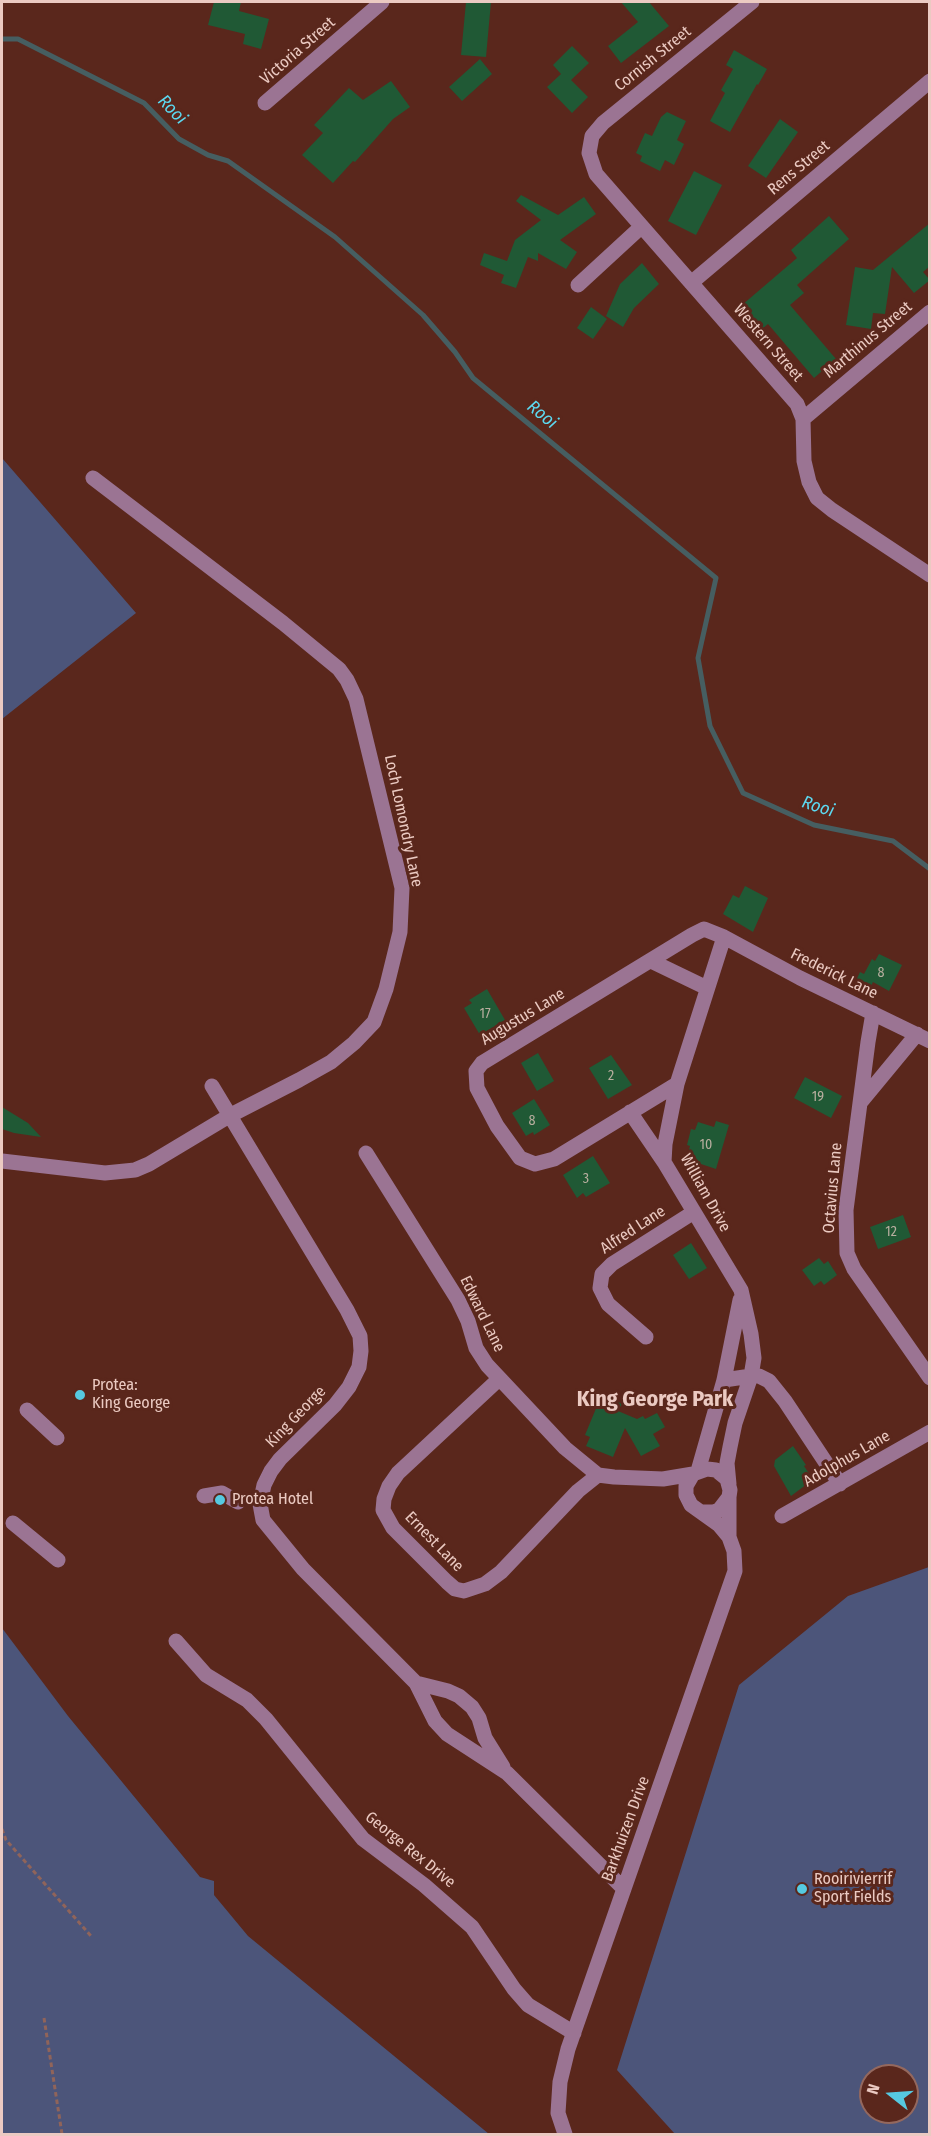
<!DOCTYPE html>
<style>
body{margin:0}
#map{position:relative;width:931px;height:2136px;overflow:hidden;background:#5a271c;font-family:"Fira Sans Condensed",sans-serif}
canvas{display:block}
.frame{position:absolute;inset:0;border:3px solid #ebcac2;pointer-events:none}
.north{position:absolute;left:859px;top:2064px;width:60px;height:60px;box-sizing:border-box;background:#5a271c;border:2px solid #94685e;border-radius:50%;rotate:287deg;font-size:16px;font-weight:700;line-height:24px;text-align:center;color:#ebcac2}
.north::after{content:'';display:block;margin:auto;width:21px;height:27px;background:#56c9e0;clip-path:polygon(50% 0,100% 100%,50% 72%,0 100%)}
</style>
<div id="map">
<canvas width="931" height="2136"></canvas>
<div class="frame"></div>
<div class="north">N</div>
</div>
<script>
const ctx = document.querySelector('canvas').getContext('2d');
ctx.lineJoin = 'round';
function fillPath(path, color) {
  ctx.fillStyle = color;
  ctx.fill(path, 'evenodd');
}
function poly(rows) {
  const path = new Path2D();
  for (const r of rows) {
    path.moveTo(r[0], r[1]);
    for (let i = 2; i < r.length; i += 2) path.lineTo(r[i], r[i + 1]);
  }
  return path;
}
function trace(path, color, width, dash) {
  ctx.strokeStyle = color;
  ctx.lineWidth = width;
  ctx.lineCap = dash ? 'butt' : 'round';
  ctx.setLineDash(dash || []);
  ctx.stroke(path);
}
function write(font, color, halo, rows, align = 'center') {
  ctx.font = font + ' "Fira Sans Condensed",sans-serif';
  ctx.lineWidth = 6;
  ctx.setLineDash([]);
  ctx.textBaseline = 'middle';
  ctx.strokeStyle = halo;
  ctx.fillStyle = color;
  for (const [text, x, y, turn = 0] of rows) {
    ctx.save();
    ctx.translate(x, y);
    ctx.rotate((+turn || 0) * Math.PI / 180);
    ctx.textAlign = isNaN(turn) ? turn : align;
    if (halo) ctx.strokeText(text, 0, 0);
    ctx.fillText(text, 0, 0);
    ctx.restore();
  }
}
fillPath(poly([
 [2,458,136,613,2,719],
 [929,1567,929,2134,675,2134,617,2070,739,1685,848,1596],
 [871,2076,907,2076,907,2112,871,2112],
 [2,1628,68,1716,200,1877,214,1881,214,1895,248,1936,489,2134,2,2134]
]), '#4c557a');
trace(poly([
 [2,39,18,39,144,103,179,139,208,155,228,161,335,237,423,315,455,352,473,378,716,578,698,658,710,726,743,793,814,825,893,841,930,869]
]), '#465e61', 5);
fillPath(poly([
 [214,2,241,2,239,11,269,19,261,49,243,44,245,34,208,25],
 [466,2,491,2,486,57,461,55],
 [621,2,649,2,669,26,621,63,608,46,638,22],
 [572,46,589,63,571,80,588,97,572,113,547,87,561,74,553,65],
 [734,50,767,69,758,85,757,84,730,132,710,121,725,93,721,90,733,69,726,65],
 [480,59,492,74,462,101,449,87],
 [391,81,410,107,393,119,355,162,353,161,333,183,302,155,323,133,314,125,349,88,363,100],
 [667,112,686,121,677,140,684,144,674,165,665,160,660,171,640,161,642,156,636,153,645,133,652,136,661,117],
 [780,119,798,132,766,178,748,166],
 [694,171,722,185,696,235,668,221],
 [521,195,558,215,584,197,596,214,560,240,577,252,566,269,538,253,538,261,528,257,516,288,501,283,504,275,480,265,484,253,507,261,515,240,541,220,516,201],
 [829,216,849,239,797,285,804,293,790,305,836,359,814,378,768,324,762,329,742,305,797,258,791,250],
 [930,223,930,266,923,272,930,280,914,293,892,267,885,314,873,313,871,329,846,325,855,267,873,270],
 [642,263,659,284,634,308,623,327,606,316,620,284],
 [591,307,607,319,593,339,577,328],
 [745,886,768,898,753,932,723,914,733,895,739,898],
 [879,954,902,965,889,991,873,982,867,994,853,987,860,972,864,974,872,959,875,961],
 [487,989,505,1020,480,1035,464,1008,472,1003,469,1000],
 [538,1053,554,1081,537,1091,521,1063],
 [611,1055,632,1085,608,1099,589,1068],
 [805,1077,842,1096,831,1118,794,1098],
 [534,1099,550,1125,534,1135,533,1132,526,1136,512,1113],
 [2,1107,28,1123,41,1137,14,1133,2,1129],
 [716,1121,729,1125,716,1169,701,1164,699,1169,685,1165,690,1146,687,1145,691,1129,695,1130,698,1122,714,1127],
 [593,1156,610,1183,586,1197,583,1193,577,1198,563,1175],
 [903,1215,911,1237,878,1249,870,1227],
 [691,1243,707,1268,689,1279,673,1255],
 [819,1258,824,1264,828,1261,837,1275,824,1285,821,1281,814,1286,802,1270],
 [602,1394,622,1404,618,1411,637,1419,643,1416,645,1419,657,1413,665,1427,653,1434,660,1446,641,1456,625,1428,613,1457,586,1446,590,1437,585,1435],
 [793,1446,806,1465,804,1466,810,1475,807,1484,791,1496,774,1466,775,1460]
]), '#205935');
trace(poly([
 [2,1829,6,1840,91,1936],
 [44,2018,62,2134]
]), '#90645a', 3, [4.5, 3]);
trace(poly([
 [752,2,603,123,592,136,589,153,596,174,797,404,803,419,804,461,809,482,817,498,832,510,930,575],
 [265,103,382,2],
 [691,283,930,81],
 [578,285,641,227],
 [803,419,930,312],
 [724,937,677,1084,665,1144,664,1162,741,1290,751,1334,754,1358,751,1376,735,1423,730,1447,727,1463,729,1484],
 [651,961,707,988],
 [873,1013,868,1042,846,1210,847,1253,854,1269,930,1378],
 [677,1084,554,1159,535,1164,520,1158,497,1126,477,1088,476,1071,482,1063,692,935,704,929,724,937,800,978,930,1041],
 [212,1086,347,1310,360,1336,361,1351,359,1367,349,1387,335,1405,280,1459,271,1471,264,1485,260,1504,263,1520,303,1569,416,1683,435,1721,447,1734,507,1773,624,1889],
 [860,1103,917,1034],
 [630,1112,664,1162],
 [366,1153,458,1300,468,1321,476,1348,487,1365,565,1448,598,1475,614,1477,663,1479,693,1474],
 [2,1161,105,1173,135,1170,149,1164,229,1116,299,1080,331,1062,354,1043,374,1022,386,989,400,932,402,888,356,699,347,680,339,669,283,623,93,478],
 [646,1337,608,1304,600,1288,602,1274,612,1264,694,1212],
 [499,1379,398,1473,389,1486,384,1499,383,1510,393,1528,447,1582,455,1589,464,1591,485,1584,501,1572,578,1491,598,1475],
 [724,1380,751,1376,759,1376,769,1381,785,1401,840,1484],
 [27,1410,57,1438],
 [698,1471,724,1380,740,1300],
 [204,1496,222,1493,238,1502],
 [702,1512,713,1512,719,1510,729,1497,730,1490,727,1479,716,1470,707,1469,693,1474,686,1486,686,1495,691,1505,719,1525,729,1537],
 [782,1516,930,1432],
 [13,1523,58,1560],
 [176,1641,206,1675,247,1700,266,1719,363,1839,424,1885,472,1927,514,1989,528,2005,574,2033],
 [416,1683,448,1691,459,1696,472,1707,479,1718,485,1738,503,1767],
 [565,2134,558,2113,560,2082,568,2049,735,1571,734,1551,729,1537,729,1497]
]), '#9b7493', 15);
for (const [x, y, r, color] of [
 [80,1395,6,"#56c9e0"],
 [220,1500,6,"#56c9e0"],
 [802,1889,6,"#56c9e0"]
]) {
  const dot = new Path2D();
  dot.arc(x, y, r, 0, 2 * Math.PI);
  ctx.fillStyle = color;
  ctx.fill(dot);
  trace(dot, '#5a271c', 2);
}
write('14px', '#b8ae9f', null, [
 ["8",881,973],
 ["17",485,1014],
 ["2",611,1076],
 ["19",818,1097],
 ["8",532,1121],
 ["10",706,1145],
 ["3",586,1179],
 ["12",891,1232]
]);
write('16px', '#ebcac2', '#5a271c', [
 ["Victoria Street",298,51,-41],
 ["Cornish Street",653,59,-39],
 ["Rens Street",799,168,-40],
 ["Marthinus Street",868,340,-40],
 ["Western Street",768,343,49],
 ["Loch Lomondry Lane",403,821,78],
 ["Frederick Lane",834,974,26],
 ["Augustus Lane",523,1017,-31],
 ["Octavius Lane",833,1188,-85],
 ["William Drive",705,1193,61],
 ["Alfred Lane",633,1230,-33],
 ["Edward Lane",482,1314,64],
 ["King George",296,1417,-46],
 ["Adolphus Lane",847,1459,-30],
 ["Ernest Lane",434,1542,46],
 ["Barkhuizen Drive",626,1829,-70],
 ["George Rex Drive",410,1850,39]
]);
write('16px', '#ebcac2', '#5a271c', [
 ["Protea:",92,1386],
 ["King George",92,1404],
 ["Protea Hotel",232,1500],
 ["Rooirivierrif",814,1880],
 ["Sport Fields",814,1898]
], 'left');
write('italic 18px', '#5cd9f1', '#5a271c', [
 ["Rooi",172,110,46],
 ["Rooi",542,415,39],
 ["Rooi",818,807,18]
]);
write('bold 22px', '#ebcac2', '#5a271c', [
 ["King George Park",655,1400]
]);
</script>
